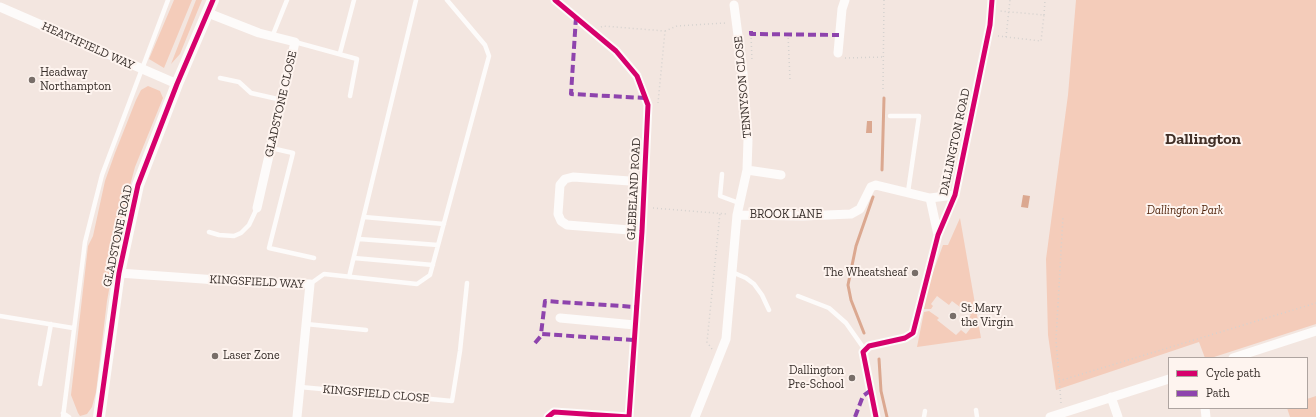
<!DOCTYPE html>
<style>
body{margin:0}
#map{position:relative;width:1316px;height:417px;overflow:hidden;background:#f3e6e0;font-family:"Zilla Slab",serif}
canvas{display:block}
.legend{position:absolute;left:1168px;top:357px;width:140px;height:52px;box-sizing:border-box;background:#fef4ef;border:1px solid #aea4a0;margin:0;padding:5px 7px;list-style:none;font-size:12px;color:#362d29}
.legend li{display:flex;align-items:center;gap:8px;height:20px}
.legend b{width:20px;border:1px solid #aea4a0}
</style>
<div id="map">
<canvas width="1316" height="417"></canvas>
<ul class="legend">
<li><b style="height:5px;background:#d6006c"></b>Cycle path</li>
<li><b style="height:5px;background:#8e44ad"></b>Path</li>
</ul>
</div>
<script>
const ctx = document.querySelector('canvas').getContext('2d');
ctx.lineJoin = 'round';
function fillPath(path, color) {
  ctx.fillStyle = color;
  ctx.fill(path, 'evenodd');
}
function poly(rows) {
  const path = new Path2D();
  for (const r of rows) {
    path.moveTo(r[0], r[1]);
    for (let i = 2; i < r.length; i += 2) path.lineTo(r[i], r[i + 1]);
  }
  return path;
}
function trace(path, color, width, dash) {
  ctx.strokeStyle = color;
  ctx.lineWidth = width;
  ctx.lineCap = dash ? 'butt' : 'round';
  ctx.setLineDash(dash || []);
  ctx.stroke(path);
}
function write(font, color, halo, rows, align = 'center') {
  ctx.font = font + ' "Zilla Slab",serif';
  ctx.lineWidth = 4;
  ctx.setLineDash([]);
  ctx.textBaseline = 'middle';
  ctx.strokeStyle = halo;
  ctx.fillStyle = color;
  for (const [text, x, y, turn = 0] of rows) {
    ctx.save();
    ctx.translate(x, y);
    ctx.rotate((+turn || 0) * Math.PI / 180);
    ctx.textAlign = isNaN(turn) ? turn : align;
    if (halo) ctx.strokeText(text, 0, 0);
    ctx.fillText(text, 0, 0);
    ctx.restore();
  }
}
fillPath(poly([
 [174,0,192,0,164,68,149,59],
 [196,0,202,0,180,54,171,64],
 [1076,0,1316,0,1316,324,1211,358,1205,358,1199,342,1056,390,1048,335,1046,259,1068,95],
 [148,86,160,91,163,98,135,167,124,208,107,301,96,392,92,407,87,414,80,416,78,413,71,395,88,246,93,236,105,181,115,153,136,100,141,90],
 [960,218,981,338,917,347,924,312,929,311,939,318,937,320,956,335,961,330,966,334,973,325,967,320,971,315,965,310,967,307,963,304,960,307,952,301,949,305,937,296,931,304,933,306,931,309,924,309,929,283,943,245,948,245],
 [1316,396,1316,417,1290,417,1287,408,1307,408,1307,399]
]), '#f4ccba');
fillPath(poly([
 [867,121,872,121,872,133,866,133],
 [1023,195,1030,196,1028,208,1021,207]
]), '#dba890');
trace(poly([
 [882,170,884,98],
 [864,333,851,300,848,285,856,246,873,197],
 [879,359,881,391,887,417]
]), '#dba890', 3);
trace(poly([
 [1044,15,1045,0],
 [601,27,603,26,665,31,658,103],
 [665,31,677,26,726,23],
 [751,34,752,62],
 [788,34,790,80],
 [998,36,1041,41,1044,15,1000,11],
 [1006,37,1010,0],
 [845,58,883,57],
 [883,89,884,0],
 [653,208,727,214],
 [712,349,707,342,720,213],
 [1059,381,1316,303],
 [1061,403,1056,340,1063,216]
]), '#d5d2cf', 1.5, [1, 3]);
trace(poly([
 [272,37,287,0],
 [295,42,357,59,350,96],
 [340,53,354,0],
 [220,78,239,82,251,93,282,100],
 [890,116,919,116,908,192],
 [271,148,293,153,269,248,314,258],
 [722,174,720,196,739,203],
 [364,217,444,224],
 [209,232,219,235,234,236,241,233,249,225,257,208],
 [359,239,438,245],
 [354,258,433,265],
 [732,272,746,278,754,284,762,295,769,310],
 [349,277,416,0],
 [310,284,324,274,417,284,430,275,489,56,485,45,447,0],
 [798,296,829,308,846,323,865,350],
 [0,316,73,328],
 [306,324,366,330],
 [40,384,51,324],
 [300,387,452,401,460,351,467,283],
 [976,410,977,417],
 [63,413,69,417],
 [63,417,85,242,102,175,168,0],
 [924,417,925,411]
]), '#fdfbfa', 4.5);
trace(poly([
 [0,7,177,84],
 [208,13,259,33,295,42,257,208],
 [838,53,842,9,845,0],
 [747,170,781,175],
 [930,198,938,235],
 [737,215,803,216,851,214,860,209,871,187,876,185,930,198,955,195],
 [642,231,567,225,561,221,558,214,560,185,565,179,573,177,644,182],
 [119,273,259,283,310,284,297,417],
 [560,318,635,325],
 [1233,358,1316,331],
 [1111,397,1118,417],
 [1205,408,1206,417],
 [548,417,554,412,629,417,642,231,648,105,637,76,616,51,555,0],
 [695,417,726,339,737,215,747,170,748,140,743,73,734,5],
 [876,417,863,352,869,346,905,338,913,333,938,235,955,195,990,25,992,0],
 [1050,417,1169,379]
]), '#fdfbfa', 9);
trace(poly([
 [99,417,119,273,138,185,177,84,213,0]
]), '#fdfbfa', 12);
trace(poly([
 [576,17,571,94,645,98],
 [751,31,751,34,839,35],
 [634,340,541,334,545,301,636,307],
 [535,343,541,336],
 [855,417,863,396,871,390]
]), '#8e44ad', 4, [8, 4]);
trace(poly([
 [99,417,119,273,138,185,177,84,213,0],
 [548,417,554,412,629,417,642,231,648,105,637,76,616,51,555,0],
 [876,417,863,352,869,346,905,338,913,333,938,235,955,195,990,25,992,0]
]), '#d6006c', 5);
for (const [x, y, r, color] of [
 [32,80,4,"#786e69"],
 [915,273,4,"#786e69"],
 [953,316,4,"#786e69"],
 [215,356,4,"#786e69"],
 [852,378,4,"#786e69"]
]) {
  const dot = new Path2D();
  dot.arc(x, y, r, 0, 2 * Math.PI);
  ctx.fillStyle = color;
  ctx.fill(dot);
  trace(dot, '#fef4ef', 1.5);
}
write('12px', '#362d29', '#fef4ef', [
 ["HEATHFIELD WAY",88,46,24],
 ["TENNYSON CLOSE",743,87,-95],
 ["GLADSTONE CLOSE",281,104,-77],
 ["DALLINGTON ROAD",955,142,-78],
 ["GLEBELAND ROAD",634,189,-87],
 ["BROOK LANE",786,215],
 ["GLADSTONE ROAD",118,236,-78],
 ["KINGSFIELD WAY",257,282,3],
 ["KINGSFIELD CLOSE",376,394,5]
]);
write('12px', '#362d29', '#fef4ef', [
 ["Headway",40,73],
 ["Northampton",40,87],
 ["The Wheatsheaf",907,273,"right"],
 ["St Mary",961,309],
 ["the Virgin",961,323],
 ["Laser Zone",223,356],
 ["Dallington",844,371,"right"],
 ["Pre-School",844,385,"right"]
], 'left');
write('italic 12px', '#53270f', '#fef4ef', [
 ["Dallington Park",1185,211]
]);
write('bold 16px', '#412f27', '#fef4ef', [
 ["Dallington",1203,139]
]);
</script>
